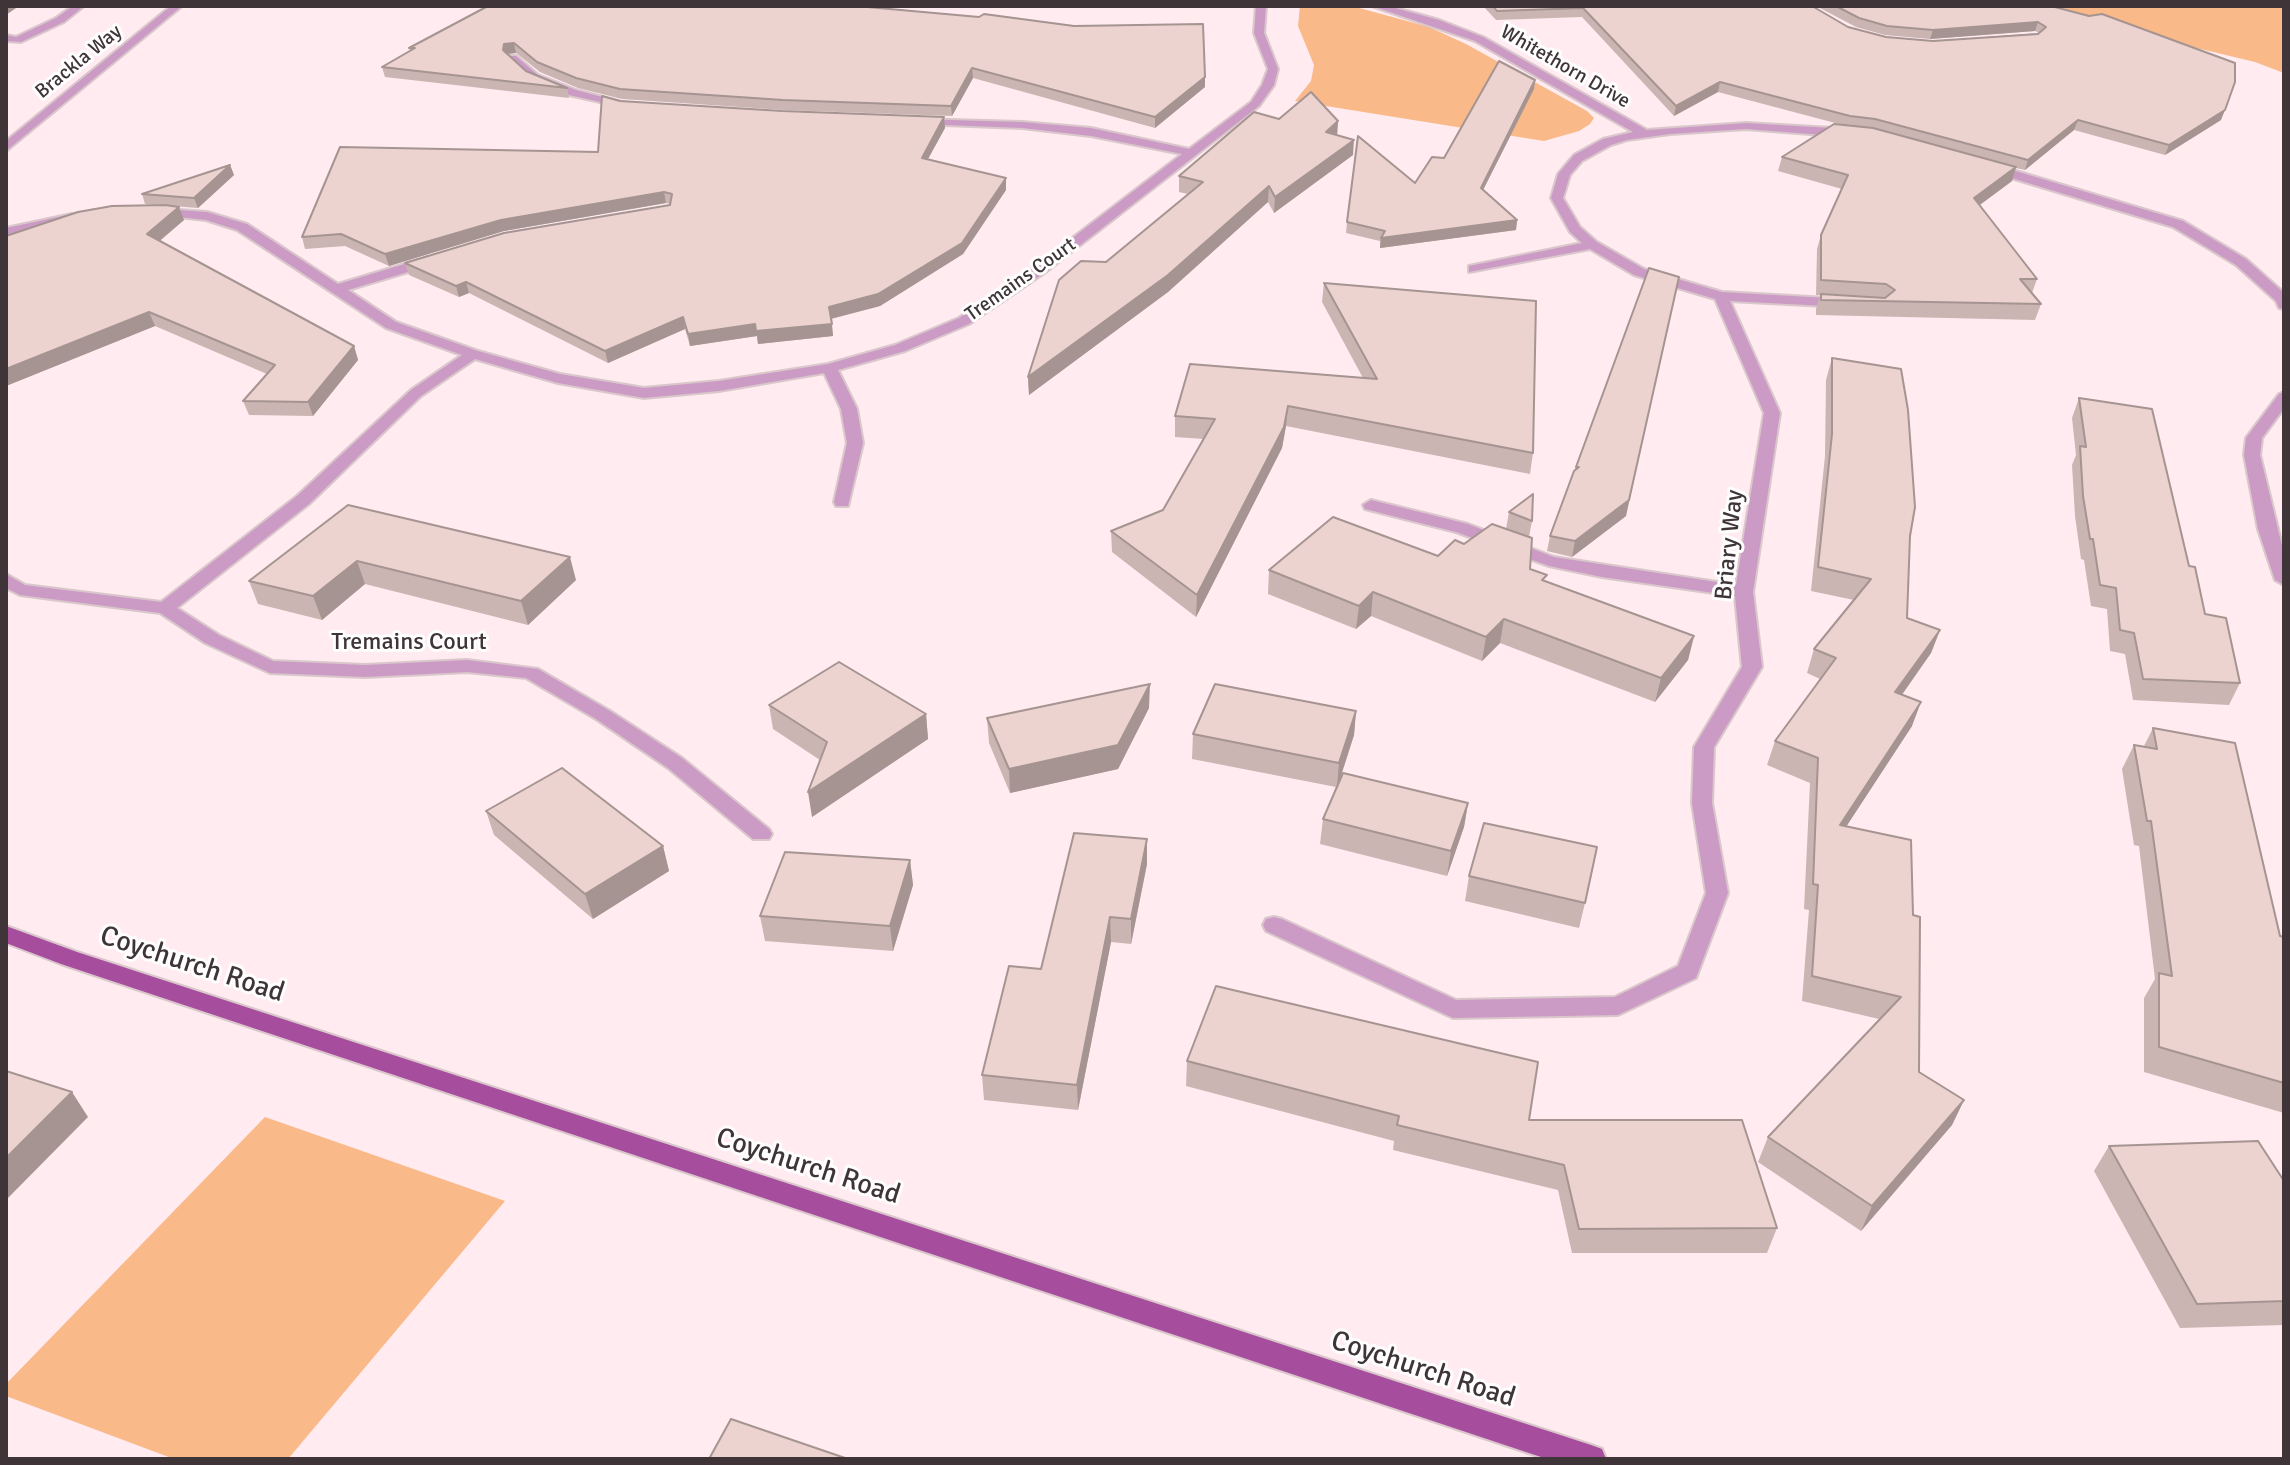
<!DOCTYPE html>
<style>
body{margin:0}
#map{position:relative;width:2290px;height:1465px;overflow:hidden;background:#ffebf0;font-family:Signika,sans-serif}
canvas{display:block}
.frame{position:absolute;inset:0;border:8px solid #3f3538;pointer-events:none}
</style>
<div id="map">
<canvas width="2290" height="1465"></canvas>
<div class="frame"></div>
</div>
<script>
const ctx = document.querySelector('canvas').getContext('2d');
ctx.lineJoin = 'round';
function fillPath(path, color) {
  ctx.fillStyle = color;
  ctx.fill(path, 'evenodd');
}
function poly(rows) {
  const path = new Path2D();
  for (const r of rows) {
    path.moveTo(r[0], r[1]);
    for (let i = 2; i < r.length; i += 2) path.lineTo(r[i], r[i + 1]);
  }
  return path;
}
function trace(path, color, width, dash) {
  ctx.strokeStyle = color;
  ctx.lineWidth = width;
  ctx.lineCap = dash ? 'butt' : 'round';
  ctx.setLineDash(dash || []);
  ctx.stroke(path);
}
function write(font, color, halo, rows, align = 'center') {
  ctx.font = font + ' Signika,sans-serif';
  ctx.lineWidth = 6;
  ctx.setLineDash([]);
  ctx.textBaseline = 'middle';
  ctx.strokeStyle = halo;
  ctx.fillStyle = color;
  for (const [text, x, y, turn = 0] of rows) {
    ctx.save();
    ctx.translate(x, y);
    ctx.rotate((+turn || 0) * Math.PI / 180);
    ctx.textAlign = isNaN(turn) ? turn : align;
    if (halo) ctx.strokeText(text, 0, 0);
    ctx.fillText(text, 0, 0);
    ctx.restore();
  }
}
fillPath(poly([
 [1300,6,1352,6,1429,27,1466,44,1587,111,1594,118,1590,124,1579,131,1544,141,1295,101,1311,81,1314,65,1298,26],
 [2057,6,2284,6,2284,73,2255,62,2134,33],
 [265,1117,505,1201,288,1459,174,1459,6,1396,6,1384]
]), '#fab989');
const minor = poly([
 [73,6,84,6,64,22,21,42,6,41,6,35,16,37,56,18,73,6],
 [171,6,182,6,6,151,6,141,171,6],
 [1256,6,1266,6,1264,33,1278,69,1274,85,1259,106,1047,271,969,324,905,351,838,370,857,409,863,443,848,506,836,506,834,502,847,443,841,409,824,373,719,391,644,398,558,383,475,359,421,396,309,504,177,608,219,635,273,661,365,665,467,660,538,669,610,711,682,758,769,829,772,834,769,839,753,839,668,768,596,719,526,678,467,672,365,677,270,673,205,643,160,613,20,595,6,588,6,574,25,585,161,602,297,496,411,390,462,355,386,328,237,230,206,220,151,214,151,208,207,212,247,224,338,284,428,257,438,257,438,263,348,290,396,322,478,351,560,374,644,388,719,381,828,364,895,345,959,318,1037,265,1182,154,1091,136,1022,128,919,124,915,123,915,119,1022,122,1091,128,1189,149,1251,102,1262,85,1268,69,1254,33,1256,6],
 [1372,6,1388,6,1439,20,1483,37,1647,130,1746,123,1849,129,1855,133,1849,137,1746,129,1670,134,1627,140,1611,145,1582,161,1570,175,1563,198,1580,227,1597,242,1644,269,1722,292,1845,299,1852,303,1845,307,1730,301,1780,413,1753,592,1762,667,1714,747,1712,803,1728,893,1696,978,1618,1015,1453,1018,1266,931,1263,925,1266,919,1274,917,1282,919,1456,1000,1615,997,1678,966,1706,893,1692,803,1694,747,1742,667,1735,596,1602,577,1549,566,1456,532,1365,509,1363,505,1371,500,1468,524,1554,557,1736,585,1764,413,1715,299,1634,275,1590,249,1469,272,1469,266,1582,243,1570,232,1551,198,1558,174,1574,155,1603,139,1633,132,1475,41,1372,6],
 [508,56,516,56,538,75,576,90,633,105,627,108,569,95,530,79,508,60,508,56],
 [1989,163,2183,221,2246,259,2284,293,2284,309,2279,308,2276,301,2236,265,2173,227,1985,170,1985,164,1989,163],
 [72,214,78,218,77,221,6,236,6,228,72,214],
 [2284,392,2284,408,2262,438,2260,455,2284,554,2284,585,2275,580,2258,529,2244,455,2246,438,2279,394,2284,392]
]);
const major = poly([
 [6,926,77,952,1591,1445,1602,1449,1606,1459,1547,1459,61,964,6,943,6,926]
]);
trace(minor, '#d9c7cb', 4);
trace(major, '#d9c7cb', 4);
fillPath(minor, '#cc9bc5');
fillPath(major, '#a64d9d');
fillPath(poly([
 [488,6,1205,87,1155,128,973,78,952,116,784,110,622,99,578,88,540,72,516,53,507,54,526,71,567,88,569,98,385,77,382,67,410,51,409,48],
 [1483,6,1812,6,1848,27,1886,37,1933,41,2039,33,2035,31,1930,39,1885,35,1856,27,1816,6,2051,6,2221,120,2165,155,2074,130,2025,170,2016,168,2012,181,1980,205,2037,279,2032,293,2041,304,2035,320,1816,315,1816,309,1820,295,1816,295,1817,249,1821,235,1842,189,1778,171,1782,157,1839,124,1718,92,1674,116,1582,17,1496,20],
 [1535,80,1534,89,1483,190,1517,220,1516,230,1380,248,1380,241,1346,233,1347,222,1415,183],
 [620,101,945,128,928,159,1006,178,1006,190,963,254,880,306,831,319,833,336,758,344,757,336,690,346,685,329,608,363,469,293,459,297,409,275,405,263,671,204,666,203,504,231,389,266,345,246,305,249,302,237,598,152],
 [1279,119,1338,121,1337,135,1353,155,1274,213,1268,202,1168,292,1029,395,1028,377,1106,262,1188,194,1179,192,1179,176],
 [230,165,234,175,198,208,172,206,184,220,160,241,354,346,358,360,313,416,249,415,243,401,267,374,155,326,6,386,6,236,158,205,145,204,142,194],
 [1649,268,1626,516,1572,557,1547,551,1550,536],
 [1324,283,1533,453,1530,474,1286,426,1282,448,1196,617,1112,552,1111,531,1163,510,1204,439,1175,437,1175,416,1363,378,1322,302],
 [1832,358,1910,536,1907,618,1940,630,1931,653,1902,695,1912,726,1846,826,1913,915,1919,1072,1964,1100,1952,1125,1861,1231,1758,1162,1768,1137,1879,1019,1802,1001,1809,910,1804,909,1810,783,1767,765,1775,741,1820,679,1807,673,1814,649,1854,600,1811,591,1825,456,1826,380],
 [2079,398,2189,566,2205,614,2240,683,2229,705,2133,700,2125,654,2110,651,2107,609,2091,606,2084,560,2081,559,2075,516,2072,465,2076,455,2072,418],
 [348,505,576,580,528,625,365,584,322,620,258,604,249,581],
 [1509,512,1532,521,1529,537,1530,569,1546,582,1694,636,1688,660,1655,702,1500,643,1482,661,1371,616,1356,629,1268,594,1269,570,1438,556,1464,544,1506,529],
 [769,705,926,714,928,739,812,817,820,760,773,729],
 [1149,708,1118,769,1010,793,989,743,987,718],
 [1356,711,1354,735,1339,782,1468,803,1464,827,1447,876,1320,844,1323,819,1336,787,1192,759,1193,734],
 [2153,728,2280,936,2284,937,2284,1113,2144,1072,2144,998,2155,979,2139,846,2134,845,2122,769,2134,745,2144,746],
 [486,811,663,846,669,871,593,919,494,835],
 [910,860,913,885,893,951,765,941,760,916],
 [1147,864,1131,944,1111,942,1078,1110,984,1100,982,1075,1041,969],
 [1469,876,1585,903,1579,928,1465,901],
 [1187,1061,1529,1120,1777,1228,1767,1253,1572,1253,1558,1190,1393,1150,1394,1141,1186,1086],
 [2109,1146,2284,1181,2284,1325,2180,1328,2094,1171]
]), '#cbb5b2');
fillPath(poly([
 [6,6,19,6,6,15],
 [2038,22,2035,31,1930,39,1933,30],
 [514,43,516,53,506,54,503,50,504,44],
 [972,68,973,78,952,116,951,106],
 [1205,77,1205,87,1155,128,1155,117],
 [1535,80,1534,89,1479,198,1481,188],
 [1720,82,1718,92,1674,116,1676,106],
 [2225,110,2221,120,2165,155,2169,145],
 [944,117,945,128,923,168,922,158],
 [2078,120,2074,130,2025,170,2028,160],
 [1338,121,1337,136,1326,132],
 [1354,140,1353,155,1274,213,1275,197],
 [230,165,234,175,198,208,194,198],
 [2016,167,2012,181,1970,212,1974,198],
 [1006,178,1006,190,963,254,880,306,830,319,829,307],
 [1269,186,1268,202,1168,292,1029,395,1028,377],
 [664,192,666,203,504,231,389,266,385,254,501,220],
 [179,207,184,220,152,247,147,234],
 [1517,220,1516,230,1380,248,1381,238],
 [1679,277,1626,516,1572,557,1575,541],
 [466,282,469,293,459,297,456,286],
 [149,312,155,326,6,386,6,369],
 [683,317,685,329,608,363,605,351],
 [755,324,832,324,833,336,758,344,757,336,690,346,688,334],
 [354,346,358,360,313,416,308,402],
 [1288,406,1286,426,1282,448,1196,617,1197,595],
 [570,557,576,580,528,625,521,601],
 [357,561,365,584,322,620,313,596],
 [1373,592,1371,616,1356,629,1359,606],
 [1504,619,1500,643,1482,661,1486,637],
 [1940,630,1931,653,1886,717,1895,692],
 [1694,636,1688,660,1655,702,1661,678],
 [1150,684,1149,708,1118,769,1010,793,1009,769],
 [1921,702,1912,726,1831,850,1840,825],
 [1356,711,1354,735,1337,788,1339,763],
 [926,714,928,739,812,817,808,792],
 [1468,803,1464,827,1447,876,1451,851],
 [1147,839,1147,864,1131,944,1131,919],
 [663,846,669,871,593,919,585,894],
 [910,860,913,885,893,951,890,926],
 [1110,917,1111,942,1078,1110,1077,1085],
 [72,1092,88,1117,6,1200,6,1158],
 [1964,1100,1952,1125,1861,1231,1872,1206]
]), '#a59491');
const building = poly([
 [488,6,856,6,979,17,984,14,1074,26,1203,24,1205,77,1155,117,972,68,951,106,783,100,620,89,576,78,537,62,514,43,504,44,503,50,526,71,567,88,382,67,415,48,409,48,488,6],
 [1493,6,1812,6,1848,27,1886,37,1933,41,2038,34,2046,27,2038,22,1933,30,1887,26,1859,18,1836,6,2051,6,2089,16,2102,14,2235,63,2235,82,2225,110,2169,145,2078,120,2028,160,1875,119,1850,116,1720,82,1676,106,1583,8,1497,11,1493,6],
 [1499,61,1535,80,1481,188,1517,220,1381,238,1385,231,1347,222,1358,136,1415,183,1432,157,1444,158,1499,61],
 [1311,92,1338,121,1326,132,1354,140,1275,197,1269,186,1168,275,1028,377,1059,280,1081,261,1106,262,1203,182,1179,176,1254,112,1279,119,1311,92],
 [602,96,620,101,782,111,944,117,922,158,1006,178,962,243,878,294,829,307,832,324,756,331,755,324,688,334,683,317,605,351,466,282,456,286,405,263,504,233,670,205,672,194,664,192,501,220,385,254,341,234,302,237,340,147,598,152,602,96],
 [1834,124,1873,128,2016,167,1974,198,2037,279,2020,279,2041,304,1821,300,1821,294,1885,298,1895,290,1886,284,1821,280,1821,235,1848,175,1782,157,1834,124],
 [230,165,194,198,142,194,230,165],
 [165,205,179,207,147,234,354,346,308,402,243,401,275,365,149,312,6,369,6,236,78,212,112,206,165,205],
 [1649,268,1679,277,1629,500,1575,541,1550,536,1574,471,1579,467,1576,467,1649,268],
 [1324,283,1536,301,1533,453,1288,406,1284,427,1197,595,1111,531,1163,510,1215,419,1175,416,1190,364,1377,379,1324,283],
 [1832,358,1901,369,1908,410,1915,507,1910,536,1907,618,1940,630,1895,692,1921,702,1840,825,1911,840,1913,915,1920,917,1919,1072,1964,1100,1872,1206,1768,1137,1901,997,1812,976,1818,885,1813,884,1818,758,1775,741,1836,658,1814,649,1871,579,1818,567,1832,434,1832,358],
 [2079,398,2152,409,2189,566,2195,567,2205,614,2226,618,2240,683,2143,679,2134,633,2120,630,2116,588,2100,585,2093,539,2090,539,2083,496,2080,446,2086,447,2079,398],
 [1533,494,1532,521,1509,512,1533,494],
 [348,505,570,557,521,601,357,561,313,596,249,581,348,505],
 [1333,517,1438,556,1455,540,1464,544,1492,524,1532,538,1530,569,1547,575,1542,580,1694,636,1661,678,1504,619,1486,637,1373,592,1359,606,1269,570,1333,517],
 [839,662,926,714,808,792,827,742,769,705,839,662],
 [1150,684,1118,745,1009,769,987,718,1150,684],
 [1215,684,1356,711,1339,763,1193,734,1215,684],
 [2153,728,2235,743,2280,936,2284,937,2284,1083,2159,1047,2159,973,2172,976,2151,821,2147,821,2134,745,2157,749,2153,728],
 [562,768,663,846,585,894,486,811,562,768],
 [1343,773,1468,803,1451,851,1323,819,1343,773],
 [1484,823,1597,847,1585,903,1469,876,1484,823],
 [1074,833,1147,839,1131,919,1110,917,1077,1085,982,1075,1009,966,1041,969,1074,833],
 [785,852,910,860,890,926,760,916,785,852],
 [1216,986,1538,1062,1529,1120,1742,1120,1777,1228,1579,1229,1564,1165,1397,1125,1399,1116,1187,1061,1216,986],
 [6,1071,72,1092,6,1158,6,1071],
 [2258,1141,2284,1181,2284,1301,2197,1304,2109,1146,2258,1141],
 [731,1419,848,1459,709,1459,731,1419]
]);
fillPath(building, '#ecd3cf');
trace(building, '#a59491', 2);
write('20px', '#3f3538', '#fefefe', [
 ["Brackla Way",79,62,-39],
 ["Whitethorn Drive",1565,67,30],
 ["Tremains Court",1021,280,-35]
]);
write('24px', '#3f3538', '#fefefe', [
 ["Briary Way",1730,545,-84],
 ["Tremains Court",409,643]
]);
write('28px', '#3f3538', '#fefefe', [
 ["Coychurch Road",192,965,18],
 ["Coychurch Road",808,1167,18],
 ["Coychurch Road",1423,1370,18]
]);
</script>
